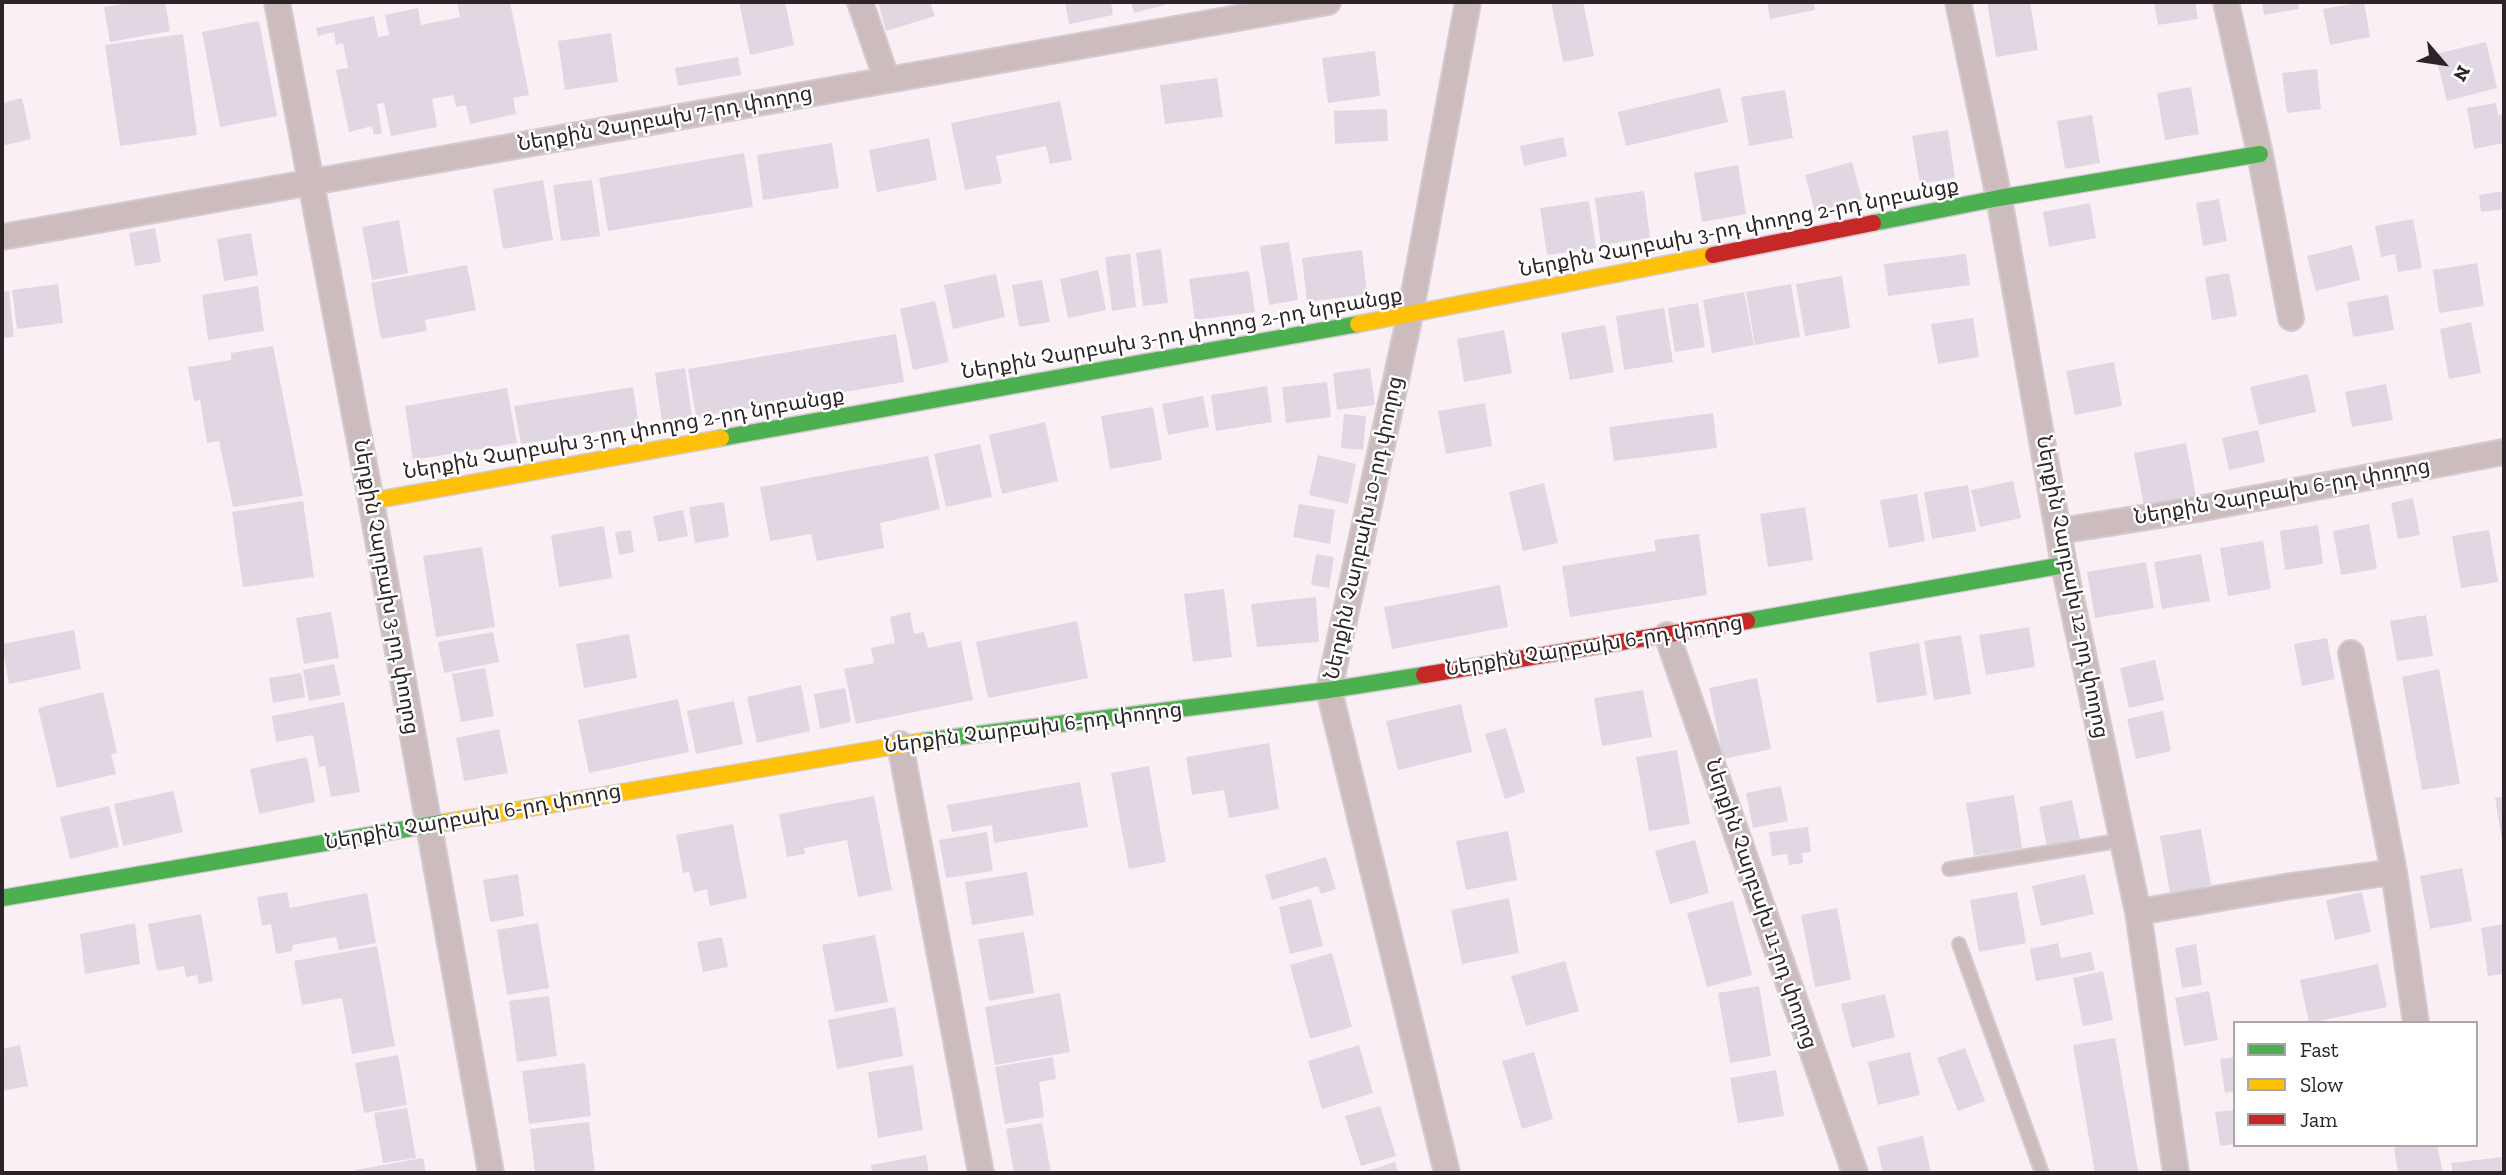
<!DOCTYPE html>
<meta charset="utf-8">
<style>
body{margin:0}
#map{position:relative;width:2506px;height:1175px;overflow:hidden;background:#faeff5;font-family:"Zilla Slab",serif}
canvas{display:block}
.frame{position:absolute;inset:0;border:4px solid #2c2428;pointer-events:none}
.legend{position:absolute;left:2233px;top:1021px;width:245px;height:126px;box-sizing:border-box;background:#fff;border:2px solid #aba7a9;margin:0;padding:9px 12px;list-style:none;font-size:21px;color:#2c2428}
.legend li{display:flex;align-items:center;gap:14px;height:35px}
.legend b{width:35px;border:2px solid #aba7a9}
.north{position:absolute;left:2408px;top:28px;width:70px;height:70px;-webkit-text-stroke:5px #fff;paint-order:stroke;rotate:119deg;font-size:19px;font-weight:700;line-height:28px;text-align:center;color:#2c2428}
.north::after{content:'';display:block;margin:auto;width:24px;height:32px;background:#2c2428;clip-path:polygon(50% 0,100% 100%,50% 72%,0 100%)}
</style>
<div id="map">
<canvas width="2506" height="1175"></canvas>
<div class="frame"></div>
<ul class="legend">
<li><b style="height:9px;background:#4caf50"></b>Fast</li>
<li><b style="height:9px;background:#ffc107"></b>Slow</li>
<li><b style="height:9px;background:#c62828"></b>Jam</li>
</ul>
<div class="north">N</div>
</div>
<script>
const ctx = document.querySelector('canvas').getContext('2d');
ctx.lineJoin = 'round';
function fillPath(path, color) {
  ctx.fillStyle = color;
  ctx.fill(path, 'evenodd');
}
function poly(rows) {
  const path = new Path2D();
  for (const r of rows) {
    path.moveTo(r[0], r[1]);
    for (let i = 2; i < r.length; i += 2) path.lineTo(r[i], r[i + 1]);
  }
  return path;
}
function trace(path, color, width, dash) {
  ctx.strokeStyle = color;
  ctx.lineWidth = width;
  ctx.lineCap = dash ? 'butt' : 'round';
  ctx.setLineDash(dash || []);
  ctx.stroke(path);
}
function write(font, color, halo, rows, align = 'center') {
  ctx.font = font + ' "Zilla Slab","Noto Sans Armenian",serif';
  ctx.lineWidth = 5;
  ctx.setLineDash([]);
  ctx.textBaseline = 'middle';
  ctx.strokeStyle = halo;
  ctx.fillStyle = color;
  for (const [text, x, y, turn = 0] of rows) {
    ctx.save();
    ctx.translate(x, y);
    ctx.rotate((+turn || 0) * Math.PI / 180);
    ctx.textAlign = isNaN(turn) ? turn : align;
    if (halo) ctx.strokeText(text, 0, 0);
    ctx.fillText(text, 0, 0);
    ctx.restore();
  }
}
fillPath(poly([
 [137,2,165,2,170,31,110,42,104,7],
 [457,2,510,2,529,95,513,98,516,114,470,124,466,105,456,107,453,95,432,99,437,127,391,136,384,103,377,104,382,133,374,135,372,126,349,132,336,70,348,68,343,43,336,45,334,32,318,36,316,28,374,16,378,37,389,35,385,15,418,8,421,25,460,17],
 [739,2,785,2,794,45,750,55],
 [878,2,930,2,935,16,886,31],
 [1065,2,1111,2,1113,15,1069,24],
 [1131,2,1164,2,1165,5,1134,13],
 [1551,2,1583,2,1594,56,1563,62],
 [1767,2,1814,2,1815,10,1770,19],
 [1987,2,2030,2,2038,50,1996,57],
 [2154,2,2195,2,2198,19,2158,25],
 [2262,2,2298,2,2299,9,2264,15],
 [2364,2,2370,37,2330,45,2323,9],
 [259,21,277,116,220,127,202,32],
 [611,33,618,82,565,90,558,41],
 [183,34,197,135,120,146,105,45],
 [2486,42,2497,88,2447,101,2435,54],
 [1375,51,1380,96,1328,103,1322,58],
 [738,57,741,75,678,86,675,68],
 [2317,69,2321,109,2287,113,2282,73],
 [1217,78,1223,117,1165,124,1160,85],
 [2191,87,2199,134,2165,140,2157,93],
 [1720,88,1728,122,1626,146,1618,112],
 [1785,90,1793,138,1749,146,1741,97],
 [22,98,31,139,2,146,2,103],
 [1060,101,1072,160,1050,164,1046,146,996,156,1002,183,965,190,951,123],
 [2496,103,2498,115,2504,114,2504,143,2474,149,2467,108],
 [1387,109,1388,141,1335,144,1334,111],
 [2092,115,2100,163,2065,169,2057,121],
 [1948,130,1955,178,1920,184,1912,136],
 [1563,137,1567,156,1524,166,1520,146],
 [929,138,937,180,877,192,869,150],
 [832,143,839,188,763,200,757,155],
 [744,153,753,207,608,231,599,178],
 [1852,162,1862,199,1815,212,1805,175],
 [1738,165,1746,214,1702,222,1694,173],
 [543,180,553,240,503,249,493,189],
 [592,180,600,236,561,241,553,185],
 [1644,191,1650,238,1601,245,1595,198],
 [2504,191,2504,209,2481,212,2479,195],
 [2219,199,2227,241,2203,246,2196,203],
 [1589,201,1596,248,1547,255,1540,208],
 [2090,203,2096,238,2049,247,2043,212],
 [2413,219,2422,268,2398,272,2395,254,2381,257,2375,226],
 [399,220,408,273,372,280,362,227],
 [155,228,161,262,135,266,129,233],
 [251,233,258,275,224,281,217,239],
 [1289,242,1298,300,1269,305,1260,246],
 [2352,245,2360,280,2316,291,2307,256],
 [1161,249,1168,303,1143,306,1136,253],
 [1362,250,1367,294,1307,302,1302,258],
 [1130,254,1136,307,1112,311,1105,257],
 [1966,254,1970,285,1888,296,1884,264],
 [2477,263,2484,306,2439,313,2433,270],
 [467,265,476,310,425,320,427,331,381,339,371,283],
 [1098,270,1106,310,1068,318,1060,279],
 [1249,271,1255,312,1195,320,1189,279],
 [2229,273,2237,316,2212,320,2205,277],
 [996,274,1005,317,953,329,944,285],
 [1842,276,1850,328,1805,336,1796,284],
 [1042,280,1050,322,1019,327,1012,285],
 [58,284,63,323,17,329,12,290],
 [1791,284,1800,337,1755,345,1746,292],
 [258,286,264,331,208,340,202,295],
 [9,291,14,337,2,338,2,292],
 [1744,292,1754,345,1712,353,1703,300],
 [2388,295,2394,330,2353,337,2347,302],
 [935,301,949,362,913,370,900,309],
 [1698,303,1705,347,1675,352,1668,308],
 [1664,308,1673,362,1624,370,1616,316],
 [1973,318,1979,357,1938,364,1931,324],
 [2471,322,2481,373,2449,379,2440,329],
 [1605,325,1614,372,1570,380,1561,333],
 [1504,330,1512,373,1464,382,1457,339],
 [896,334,904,382,696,417,688,369],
 [273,346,303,496,233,507,219,441,207,443,200,400,194,401,188,367,231,360,231,353],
 [2114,362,2122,406,2075,415,2066,371],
 [685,368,692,417,662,422,655,373],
 [1370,368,1375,405,1337,410,1333,373],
 [2308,374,2316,412,2259,425,2250,387],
 [1327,382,1331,417,1286,423,1282,387],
 [2386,384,2393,420,2352,427,2345,392],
 [1267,386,1272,422,1216,431,1211,395],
 [633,387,639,425,521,444,514,406],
 [507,388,517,443,413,460,405,406],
 [1203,396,1209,427,1168,435,1162,404],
 [1485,403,1492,446,1446,454,1438,411],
 [1153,407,1162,460,1110,469,1101,416],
 [1713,413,1717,448,1614,461,1609,427],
 [1344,414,1366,416,1363,450,1341,448],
 [1045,422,1058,481,1002,494,989,435],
 [2258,430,2265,462,2229,470,2222,438],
 [2186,443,2196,496,2144,506,2134,453],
 [980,444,992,497,946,507,934,454],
 [1318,455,1356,464,1348,504,1309,495],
 [928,456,940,509,880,523,884,548,817,561,811,534,770,541,760,487],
 [2013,481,2021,518,1980,527,1971,490],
 [1544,483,1558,543,1523,551,1509,492],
 [1968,485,1976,531,1932,539,1924,492],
 [1917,494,1925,541,1889,548,1880,500],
 [2413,498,2420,535,2398,539,2391,503],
 [303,501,314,577,243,587,232,512],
 [724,502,729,537,695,543,689,507],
 [1299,504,1335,510,1330,544,1293,537],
 [1805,507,1813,560,1768,567,1760,514],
 [683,510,688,536,658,542,653,516],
 [2369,524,2377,569,2341,575,2333,531],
 [2318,525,2323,564,2285,570,2280,531],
 [604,526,612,578,559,587,551,535],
 [631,530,634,552,619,555,615,532],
 [2489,530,2498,582,2461,588,2452,536],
 [1699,534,1707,595,1570,617,1562,566,1656,551,1654,540],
 [2263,541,2271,589,2228,596,2220,548],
 [482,547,495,627,436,637,423,556],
 [1316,554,1334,557,1329,588,1311,585],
 [2201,554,2210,601,2162,609,2154,562],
 [2146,562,2154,608,2095,618,2087,572],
 [1500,585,1508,627,1392,649,1384,607],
 [1224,589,1232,657,1193,662,1184,594],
 [1316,597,1319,642,1257,647,1251,604],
 [331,612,339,658,304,664,296,618],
 [910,612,914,634,924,632,928,648,961,641,973,700,856,724,844,669,874,663,871,648,895,643,890,617],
 [2426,615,2433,656,2397,661,2390,621],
 [1077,621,1088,678,988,698,976,642],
 [2029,627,2035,667,1986,675,1979,635],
 [74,630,81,669,9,684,2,644],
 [493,632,499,662,444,673,438,642],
 [629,634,637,678,584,688,576,644],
 [1961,635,1971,694,1934,700,1924,641],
 [2327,638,2335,679,2302,686,2294,644],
 [1919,643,1927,695,1877,703,1869,652],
 [2155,660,2164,700,2129,708,2120,668],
 [334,664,341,695,309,701,303,670],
 [485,668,494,716,461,722,452,674],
 [2439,669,2460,784,2422,790,2402,677],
 [301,673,305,697,273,703,269,678],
 [1757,678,1771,749,1723,759,1709,688],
 [801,685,810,731,757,743,747,697],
 [845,688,851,722,820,729,814,694],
 [1643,690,1652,737,1602,746,1594,698],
 [103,692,117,753,111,754,116,774,57,788,38,708],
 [678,699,689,752,589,773,578,720],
 [734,701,743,744,696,754,687,711],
 [344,702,360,792,331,797,325,766,319,767,313,735,276,742,272,716],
 [1461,704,1472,752,1398,770,1386,721],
 [2163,711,2171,751,2136,759,2127,719],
 [1506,728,1525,792,1505,799,1485,734],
 [499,729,508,773,464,781,456,738],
 [1269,743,1279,809,1229,818,1224,790,1192,795,1186,757],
 [1677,750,1690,824,1649,831,1636,757],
 [307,757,315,802,259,814,250,769],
 [1149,766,1166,862,1129,869,1111,773],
 [1080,782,1088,827,994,843,992,825,952,832,947,805],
 [1781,786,1788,821,1753,828,1746,793],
 [173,791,183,832,123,846,114,804],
 [2014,795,2022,848,1974,856,1966,803],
 [874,796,892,890,858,897,847,840,804,848,805,854,787,857,779,814],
 [2504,796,2504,846,2503,846,2495,798],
 [2072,800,2080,839,2047,846,2039,807],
 [109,806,119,847,70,859,60,817],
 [733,824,747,898,710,906,707,889,694,892,689,872,683,873,676,835],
 [1808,827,1811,852,1802,853,1803,863,1789,865,1787,854,1772,856,1769,832],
 [2201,829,2211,885,2170,893,2160,836],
 [1508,831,1517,880,1466,890,1456,841],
 [987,832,993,871,946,878,939,840],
 [1695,840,1709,893,1670,904,1655,851],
 [1326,857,1336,889,1321,894,1318,886,1272,900,1265,875],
 [2462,868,2472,921,2430,929,2420,876],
 [1027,872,1034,915,972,925,965,882],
 [518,874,524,916,490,922,483,880],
 [2085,874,2094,914,2041,926,2032,886],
 [287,892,290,908,367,893,376,943,339,950,336,937,293,945,292,951,276,954,271,924,262,926,257,897],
 [2017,892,2026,943,1979,952,1970,900],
 [2362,892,2371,932,2335,940,2326,900],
 [1509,898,1519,953,1462,964,1451,910],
 [1311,899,1323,946,1290,954,1279,907],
 [1733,901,1752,975,1707,987,1687,913],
 [1837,908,1851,980,1815,987,1801,915],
 [201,914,213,981,199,984,197,975,186,977,184,966,157,971,148,924],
 [135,923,140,964,85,974,80,934],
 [538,923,549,988,507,995,497,930],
 [2504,924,2504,974,2488,976,2481,928],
 [1024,932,1034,993,989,1001,978,939],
 [875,935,888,1002,835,1012,822,945],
 [722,937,728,967,703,972,697,942],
 [2058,943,2061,958,2091,952,2095,970,2036,981,2030,949],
 [2196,944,2202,985,2182,988,2175,948],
 [377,946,395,1046,352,1054,342,998,302,1005,294,961],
 [1332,953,1352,1027,1310,1039,1290,965],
 [1565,961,1579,1011,1526,1026,1511,976],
 [2378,964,2387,1007,2309,1023,2300,980],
 [2103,971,2113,1020,2083,1026,2073,978],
 [1759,986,1771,1056,1730,1063,1718,993],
 [2209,991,2218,1040,2184,1046,2175,998],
 [1060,993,1070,1052,995,1065,985,1007],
 [1885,994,1895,1037,1852,1048,1841,1004],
 [549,996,557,1056,517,1062,509,1001],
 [895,1007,903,1056,837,1069,828,1020],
 [2115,1038,2138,1171,2095,1173,2073,1045],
 [20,1045,28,1086,2,1091,2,1049],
 [1359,1045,1373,1093,1322,1109,1308,1061],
 [1965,1048,1985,1101,1958,1111,1937,1058],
 [1534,1052,1553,1119,1522,1129,1502,1061],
 [1910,1052,1920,1095,1878,1105,1868,1062],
 [398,1055,407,1105,364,1113,355,1063],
 [1053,1057,1056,1079,1039,1082,1044,1117,1005,1124,995,1067],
 [2235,1057,2235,1091,2225,1093,2220,1059],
 [585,1063,591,1116,529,1124,522,1071],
 [913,1065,923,1130,878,1138,868,1072],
 [1776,1070,1784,1116,1738,1123,1730,1078],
 [1380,1106,1396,1156,1361,1166,1345,1116],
 [407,1108,416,1158,383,1163,374,1113],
 [2235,1110,2235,1144,2220,1146,2215,1112],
 [589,1122,595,1173,535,1173,530,1129],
 [1042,1123,1051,1173,1014,1173,1006,1129],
 [1923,1136,1931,1173,1883,1173,1877,1147],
 [2406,1145,2437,1145,2443,1173,2398,1173,2394,1148],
 [926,1155,929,1173,872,1173,871,1165],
 [2503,1157,2504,1173,2453,1173,2451,1163],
 [423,1158,426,1173,356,1173,355,1170],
 [1395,1162,1398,1173,1361,1173]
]), '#e1d7e3');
const lane = poly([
 [1949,869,2123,840],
 [1959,944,2042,1173]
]);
const street = poly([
 [277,2,371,501,491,1173],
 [860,2,887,80],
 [1958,2,1999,198,2064,565,2138,912,2176,1173],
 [2226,2,2260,154,2291,318],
 [2,237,1328,2],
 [2059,531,2198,509,2504,452],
 [1667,635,1855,1173],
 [2351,653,2394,872,2416,1023],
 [900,744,981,1173],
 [2138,912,2291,886,2394,872],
 [1447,1173,1329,690,1410,315,1468,2]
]);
const fast = poly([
 [1873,223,1999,198,2260,154],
 [721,438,1358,324],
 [1747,621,2064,565],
 [924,741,1329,690,1424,675],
 [2,898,447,822]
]);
const slow = poly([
 [1358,324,1713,255],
 [371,501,721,438],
 [447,822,924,741]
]);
const jam = poly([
 [1713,255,1873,223],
 [1424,675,1747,621]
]);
trace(lane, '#d4cbd0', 16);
trace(street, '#d4cbd0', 28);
trace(fast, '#d4cbd0', 19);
trace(slow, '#d4cbd0', 19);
trace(jam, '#d4cbd0', 19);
trace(lane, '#cdbcbd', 12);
trace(street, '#cdbcbd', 24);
trace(fast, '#4caf50', 16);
trace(slow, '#ffc107', 16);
trace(jam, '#c62828', 16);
write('21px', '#2c2428', '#fff', [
 ["Ներքին Չարբախ 7-րդ փողոց",665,119,-10],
 ["Ներքին Չարբախ 3-րդ փողոց 2-րդ նրբանցք",1739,228,-11],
 ["Ներքին Չարբախ 3-րդ փողոց 2-րդ նրբանցք",1182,334,-10],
 ["Ներքին Չարբախ 3-րդ փողոց 2-րդ նրբանցք",624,434,-10],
 ["Ներքին Չարբախ 6-րդ փողոց",2282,492,-10],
 ["Ներքին Չարբախ 10-րդ փողոց",1364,528,-78],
 ["Ներքին Չարբախ 3-րդ փողոց",386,587,80],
 ["Ներքին Չարբախ 12-րդ փողոց",2072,587,79],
 ["Ներքին Չարբախ 6-րդ փողոց",1594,646,-9],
 ["Ներքին Չարբախ 6-րդ փողոց",1033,728,-7],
 ["Ներքին Չարբախ 6-րդ փողոց",473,817,-10],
 ["Ներքին Չարբախ 11-րդ փողոց",1761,904,71]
]);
</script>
